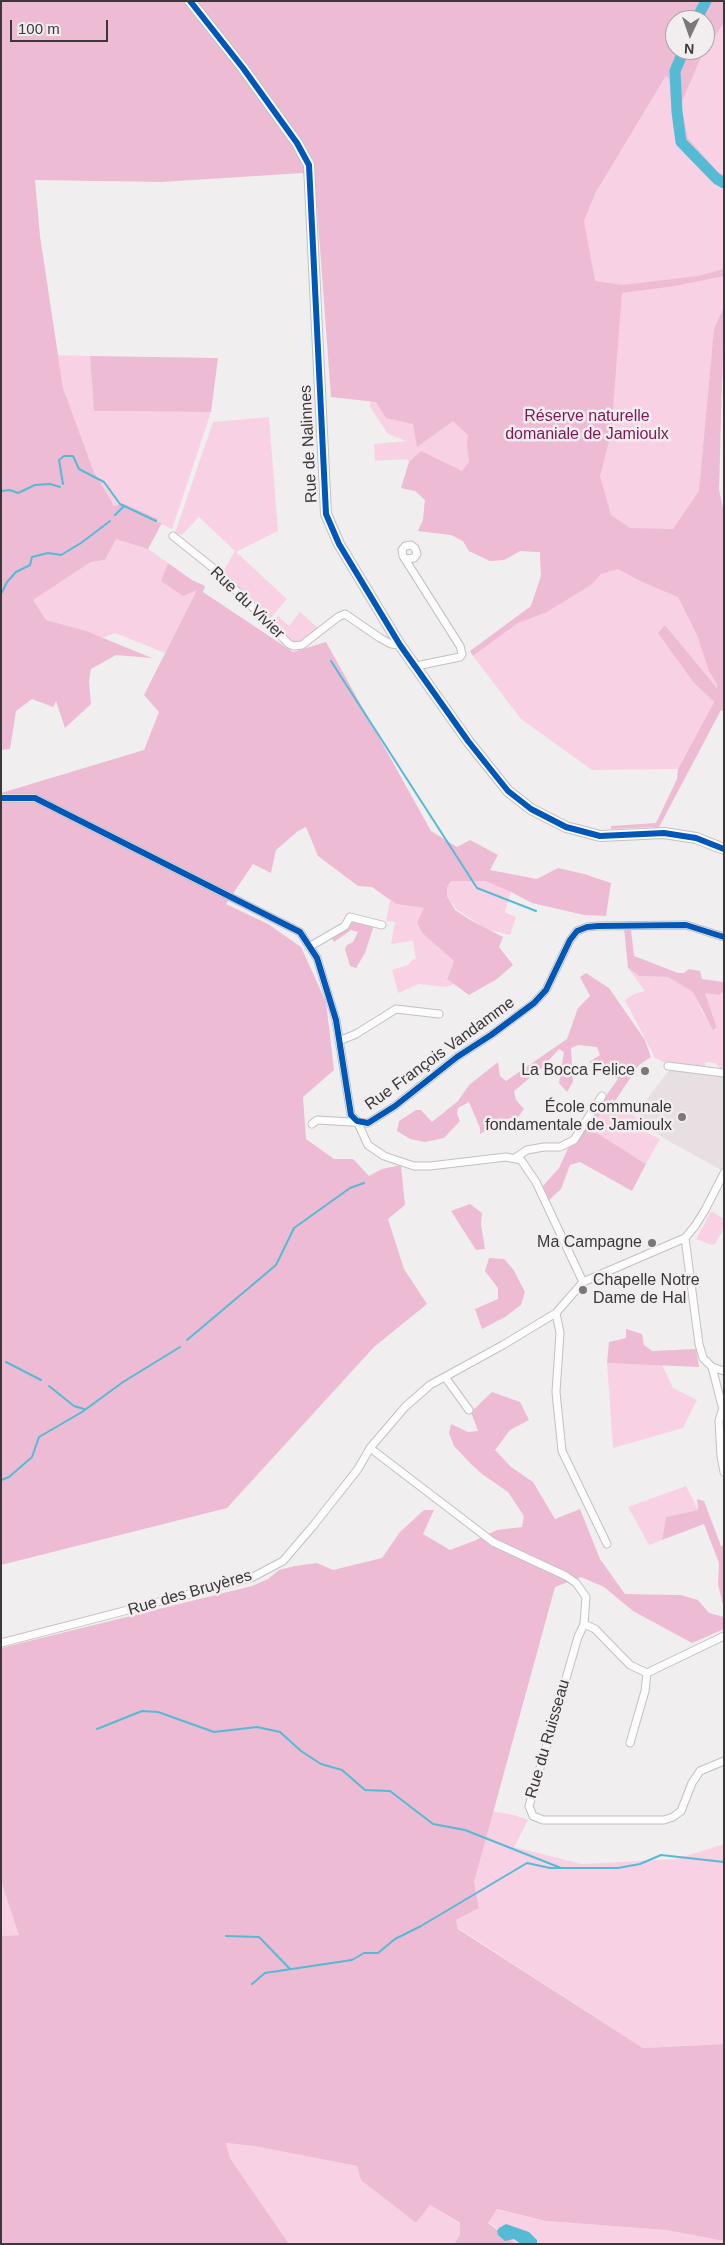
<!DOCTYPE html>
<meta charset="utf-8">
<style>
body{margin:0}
#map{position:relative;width:725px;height:2245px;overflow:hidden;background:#f1eeef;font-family:Helvetica,sans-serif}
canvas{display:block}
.frame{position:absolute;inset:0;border:2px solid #3a3839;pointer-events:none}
.north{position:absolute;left:665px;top:10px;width:50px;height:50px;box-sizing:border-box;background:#f2edef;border:1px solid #a8a5a6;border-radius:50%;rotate:183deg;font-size:14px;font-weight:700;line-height:20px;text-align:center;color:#3a3839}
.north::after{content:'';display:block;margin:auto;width:18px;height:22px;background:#7a7879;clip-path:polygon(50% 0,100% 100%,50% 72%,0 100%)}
.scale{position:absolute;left:10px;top:20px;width:98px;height:22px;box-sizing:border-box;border:2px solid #3a3839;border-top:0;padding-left:6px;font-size:15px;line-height:18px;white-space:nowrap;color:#3a3839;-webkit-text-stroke:4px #f2edef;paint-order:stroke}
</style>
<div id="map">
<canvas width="725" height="2245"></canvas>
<div class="frame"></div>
<div class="north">N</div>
<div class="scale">100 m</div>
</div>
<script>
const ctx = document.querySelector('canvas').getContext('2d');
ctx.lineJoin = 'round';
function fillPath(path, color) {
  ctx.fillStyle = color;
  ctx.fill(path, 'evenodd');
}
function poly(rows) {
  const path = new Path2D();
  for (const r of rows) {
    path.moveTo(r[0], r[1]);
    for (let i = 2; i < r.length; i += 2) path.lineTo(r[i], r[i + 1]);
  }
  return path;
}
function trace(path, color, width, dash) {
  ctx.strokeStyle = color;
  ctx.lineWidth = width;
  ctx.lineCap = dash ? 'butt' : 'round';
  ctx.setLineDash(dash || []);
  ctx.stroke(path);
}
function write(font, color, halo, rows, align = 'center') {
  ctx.font = font + ' Helvetica,sans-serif';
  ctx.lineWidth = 5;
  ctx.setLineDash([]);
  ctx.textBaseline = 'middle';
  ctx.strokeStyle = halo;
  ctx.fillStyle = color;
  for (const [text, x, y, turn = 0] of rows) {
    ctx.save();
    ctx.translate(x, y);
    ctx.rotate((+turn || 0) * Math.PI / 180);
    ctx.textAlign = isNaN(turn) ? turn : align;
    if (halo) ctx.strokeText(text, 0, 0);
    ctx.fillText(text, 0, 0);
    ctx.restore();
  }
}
fillPath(poly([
 [670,1069,724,1076,723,1171,665,1139,651,1129,637,1112]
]), '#e8dfe3');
fillPath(poly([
 [724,23,724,175,718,172,688,138,681,104,702,55],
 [666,76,669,79,673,127,713,183,724,189,724,356,720,414,719,490,724,513,724,683,717,688,665,625,694,683,714,702,678,769,592,770,521,719,473,656,518,623,531,606,541,576,540,552,520,551,504,560,490,561,469,551,463,541,451,535,418,531,423,520,425,500,422,482,407,459,375,461,374,444,406,441,388,434,370,407,373,376,585,219,596,192],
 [58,355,90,356,95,411,211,412,172,529,157,522,158,520,113,506,112,502,94,472,63,388],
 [269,417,278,531,236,552,287,599,268,621,223,572,235,551,199,517,182,535,175,533,213,422],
 [116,538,148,549,168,563,161,581,198,589,165,653,115,633,103,638,45,620,33,600,91,562,105,560],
 [300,612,319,629,302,642,293,643,271,624,278,616,289,626],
 [451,881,485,881,511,892,505,912,516,917,510,935,486,929,456,909,447,896,447,888],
 [390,900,396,904,425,908,423,934,454,961,447,978,454,984,446,987,419,984,398,993,392,970,408,965,412,960,416,959,413,941,391,944,395,922,386,921],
 [628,968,639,976,668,977,694,992,701,1010,716,1031,717,1028,705,993,719,995,724,991,724,1072,715,1063,706,1062,704,1068,667,1064,655,1058,625,1000,634,994,645,991],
 [612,1099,636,1117,646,1132,660,1139,646,1164,588,1128],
 [711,1211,724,1219,724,1228,715,1244,712,1245,696,1239],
 [607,1363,662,1365,673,1388,697,1400,683,1428,613,1448],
 [686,1486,698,1510,666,1517,662,1540,649,1545,628,1507],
 [490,1811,514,1815,528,1820,514,1847,582,1864,676,1859,724,1844,724,2044,643,2048,458,1928,456,1920,479,1908,474,1882,487,1831],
 [1,1881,20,1935,1,1936],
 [226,2143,254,2146,358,2166,389,2202,416,2223,430,2205,460,2224,460,2235,454,2244,289,2244,230,2158],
 [496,2209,546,2221,666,2230,724,2241,724,2244,516,2244,488,2222]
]), '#f8d2e4');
fillPath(poly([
 [1,1,724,1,724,23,702,55,681,104,688,138,718,172,724,175,724,189,713,183,682,150,673,127,669,79,666,76,596,192,584,221,595,281,623,285,698,276,724,269,724,276,675,286,622,293,611,434,600,476,611,515,630,528,673,529,699,491,714,329,724,307,719,490,724,513,724,711,721,710,658,829,653,827,611,829,611,826,656,823,677,779,678,769,714,702,694,683,658,633,665,625,717,688,717,684,709,671,697,635,678,597,642,582,618,569,601,574,591,585,547,612,518,623,473,656,470,651,531,606,541,576,540,552,520,551,504,560,490,561,469,551,463,541,451,535,418,531,423,520,425,500,415,491,401,488,409,462,421,451,462,471,469,462,467,445,468,435,453,421,417,447,413,424,386,418,376,402,331,397,317,207,303,173,162,182,35,180,40,236,63,388,94,472,112,502,113,506,124,504,158,519,157,522,162,523,148,549,116,539,105,560,91,562,33,600,46,620,86,631,152,658,116,655,91,669,89,681,91,704,65,728,56,701,53,707,32,699,16,711,10,749,1,750],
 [675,20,705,20,705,50,675,50],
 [90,356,218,358,211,412,94,411],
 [168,563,192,580,205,586,203,592,293,652,326,642,431,831,457,847,470,840,498,855,490,870,537,879,558,868,584,874,611,883,606,916,584,915,532,903,511,892,485,881,451,881,447,888,447,896,455,910,472,921,503,937,499,947,513,965,497,979,469,995,447,979,454,961,423,934,417,923,424,908,396,904,372,887,358,886,318,856,306,827,298,831,276,850,271,873,253,864,226,904,268,924,301,947,326,1002,334,1070,303,1097,306,1139,334,1159,353,1159,369,1176,382,1169,401,1165,405,1205,388,1219,404,1269,427,1304,374,1347,227,1508,1,1565,1,793,144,750,159,712,144,695,197,590,183,596,161,581],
 [354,919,374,925,365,953,356,968,350,966,345,949,347,945,353,942,358,932,351,930,334,942,330,935],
 [624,928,631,930,634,956,678,973,684,973,689,969,700,971,702,979,724,982,724,991,719,995,705,993,717,1028,713,1030,693,992,668,977,639,976,628,968],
 [586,973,609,988,645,1040,651,1057,639,1065,615,1101,612,1099,589,1128,646,1164,632,1191,580,1162,570,1165,561,1189,548,1201,543,1186,559,1168,569,1146,618,1079,589,1062,600,1055,597,1047,578,1045,571,1048,573,1082,567,1092,559,1083,564,1052,559,1049,543,1067,514,1091,516,1100,524,1109,518,1117,506,1119,480,1134,480,1128,469,1102,458,1108,457,1114,460,1121,444,1138,425,1142,410,1139,397,1131,399,1121,416,1110,421,1110,432,1122,458,1101,469,1085,498,1062,500,1076,506,1081,567,1039,578,1008,590,996,580,977],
 [470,1204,482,1213,481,1224,485,1249,476,1250,451,1211],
 [489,1258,504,1259,513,1269,525,1292,521,1305,505,1317,482,1329,475,1309,498,1299,498,1288,485,1271],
 [626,1329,642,1334,644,1345,652,1351,696,1349,699,1367,607,1363,609,1342,626,1338],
 [492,1392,520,1402,529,1420,510,1430,495,1450,511,1467,533,1482,555,1519,580,1509,600,1559,625,1594,681,1595,698,1600,709,1613,724,1617,724,1629,692,1643,633,1611,604,1587,581,1577,555,1587,474,1882,479,1908,456,1920,458,1929,643,2048,724,2044,724,2241,666,2230,546,2221,497,2209,488,2223,516,2244,454,2244,460,2235,460,2223,430,2205,416,2223,361,2180,357,2166,254,2146,226,2143,230,2158,289,2244,1,2244,1,1936,19,1935,1,1881,1,1648,252,1586,268,1579,279,1570,295,1566,317,1563,333,1570,382,1558,400,1532,424,1510,434,1510,423,1534,450,1550,474,1541,497,1530,522,1527,524,1516,508,1492,482,1474,472,1465,454,1446,449,1433,451,1424,468,1432,478,1431,471,1412],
 [697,1499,704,1501,721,1546,724,1546,724,1609,718,1584,719,1563,704,1524,662,1540,666,1517,698,1510]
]), '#eebbd5');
fillPath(poly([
 [506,2224,529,2232,537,2240,537,2244,521,2244,514,2239,505,2241,498,2235,497,2231,499,2228]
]), '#55bbd5');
trace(poly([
 [63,484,59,460,64,456,73,456,79,469,104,482,120,504,156,521],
 [1,491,10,490,18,493,35,485,50,484,60,487],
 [115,515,124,506],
 [1,594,7,582,16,572,30,565,32,557,48,553,61,555,81,543,110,521],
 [331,661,477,888,536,911],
 [187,1340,276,1265,294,1228,350,1188,364,1183],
 [6,1362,41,1380],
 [49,1386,74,1406,84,1409],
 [1,1480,9,1477,32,1457,39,1437,82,1412,123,1382,180,1347],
 [97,1729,142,1711,158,1712,214,1732,257,1727,280,1732,301,1751,321,1764,342,1770,365,1790,390,1791,433,1824,465,1830,561,1868],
 [226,1936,259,1937,290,1969],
 [252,1984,265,1973,352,1960,364,1953,378,1953,395,1939,421,1926,527,1863,550,1868,618,1868,640,1864,661,1855,724,1862]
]), '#55bbd5', 2);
trace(poly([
 [696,20,706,1],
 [684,50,675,71,677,112,681,142,717,179,724,183]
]), '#55bbd5', 11);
const street = poly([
 [173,536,218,572,289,644,294,646,302,645,338,617,345,614,380,638,391,644,400,645],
 [406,559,414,558,417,554,415,548,411,545,405,546,402,550,403,556,460,646,462,654,460,657,421,665,417,669],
 [1,798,35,798,300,932,317,958,336,1020,351,1115,357,1121,368,1145,384,1156,414,1166,430,1166,506,1157,521,1160,536,1182,583,1282],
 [309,947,345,926,350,917,382,925],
 [339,1041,356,1034,396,1009,439,1014],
 [668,1066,724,1073],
 [312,1124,317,1120,368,1123,395,1106,457,1057,491,1035,534,1003,546,990,570,940,577,931,587,927,598,926,686,925,724,937],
 [515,1158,527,1150,544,1147,560,1147,574,1140,602,1096],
 [685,1238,699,1344,703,1358,712,1367,724,1371],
 [556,1313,560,1333,556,1392,562,1451,607,1544],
 [712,1367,722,1406],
 [445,1377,469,1410],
 [724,1404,719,1421,721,1456,724,1472],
 [370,1448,493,1542,566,1576,576,1583,586,1597,584,1624,578,1637,529,1806,533,1816,543,1820,664,1820,673,1817,681,1811,692,1783,700,1771,724,1761],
 [584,1624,595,1629,630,1665,647,1673,724,1636],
 [1,1643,251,1578,283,1561,313,1526,358,1469,370,1448,405,1407,430,1385,503,1345,556,1313,583,1282,685,1238,695,1226,705,1210,724,1173],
 [630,1743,645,1691,647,1673]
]);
const secondary = poly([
 [190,1,243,68,297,143,309,165,326,514,339,544,400,645,468,741,508,791,531,809,566,827,600,836,664,833,696,838,724,849]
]);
trace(street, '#c2c0c1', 9);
trace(secondary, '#c2c0c1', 12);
trace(street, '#fdfcfd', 7);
trace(secondary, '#fdfcfd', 10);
trace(poly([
 [190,1,243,68,297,143,309,165,326,514,339,544,400,645,468,741,508,791,531,809,566,827,600,836,664,833,696,838,724,849],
 [1,798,35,798,300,932,317,958,336,1020,351,1115,357,1121,368,1123,395,1106,457,1057,491,1035,534,1003,546,990,570,940,577,931,587,927,598,926,686,925,724,937]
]), '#0057b8', 6);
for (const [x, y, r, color] of [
 [645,1071,5,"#7a7879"],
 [682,1117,5,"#7a7879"],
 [652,1243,5,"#7a7879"],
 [583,1290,5,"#7a7879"]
]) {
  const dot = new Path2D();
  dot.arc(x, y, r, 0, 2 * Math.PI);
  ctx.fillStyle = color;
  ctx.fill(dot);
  trace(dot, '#f2edef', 2);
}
write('16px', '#7f1656', '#f2edef', [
 ["Réserve naturelle",587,417],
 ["domaniale de Jamioulx",587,435]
]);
write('16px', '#3a3839', '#f2edef', [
 ["Rue de Nalinnes",309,444,-93],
 ["Rue du Vivier",247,603,44],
 ["Rue François Vandamme",440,1054,-36],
 ["Rue des Bruyères",190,1593,-16],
 ["Rue du Ruisseau",548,1739,-74]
]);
write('16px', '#3a3839', '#f2edef', [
 ["La Bocca Felice",635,1071],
 ["École communale",672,1108],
 ["fondamentale de Jamioulx",672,1126],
 ["Ma Campagne",642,1243],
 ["Chapelle Notre",593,1281,"left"],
 ["Dame de Hal",593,1299,"left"]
], 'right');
</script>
